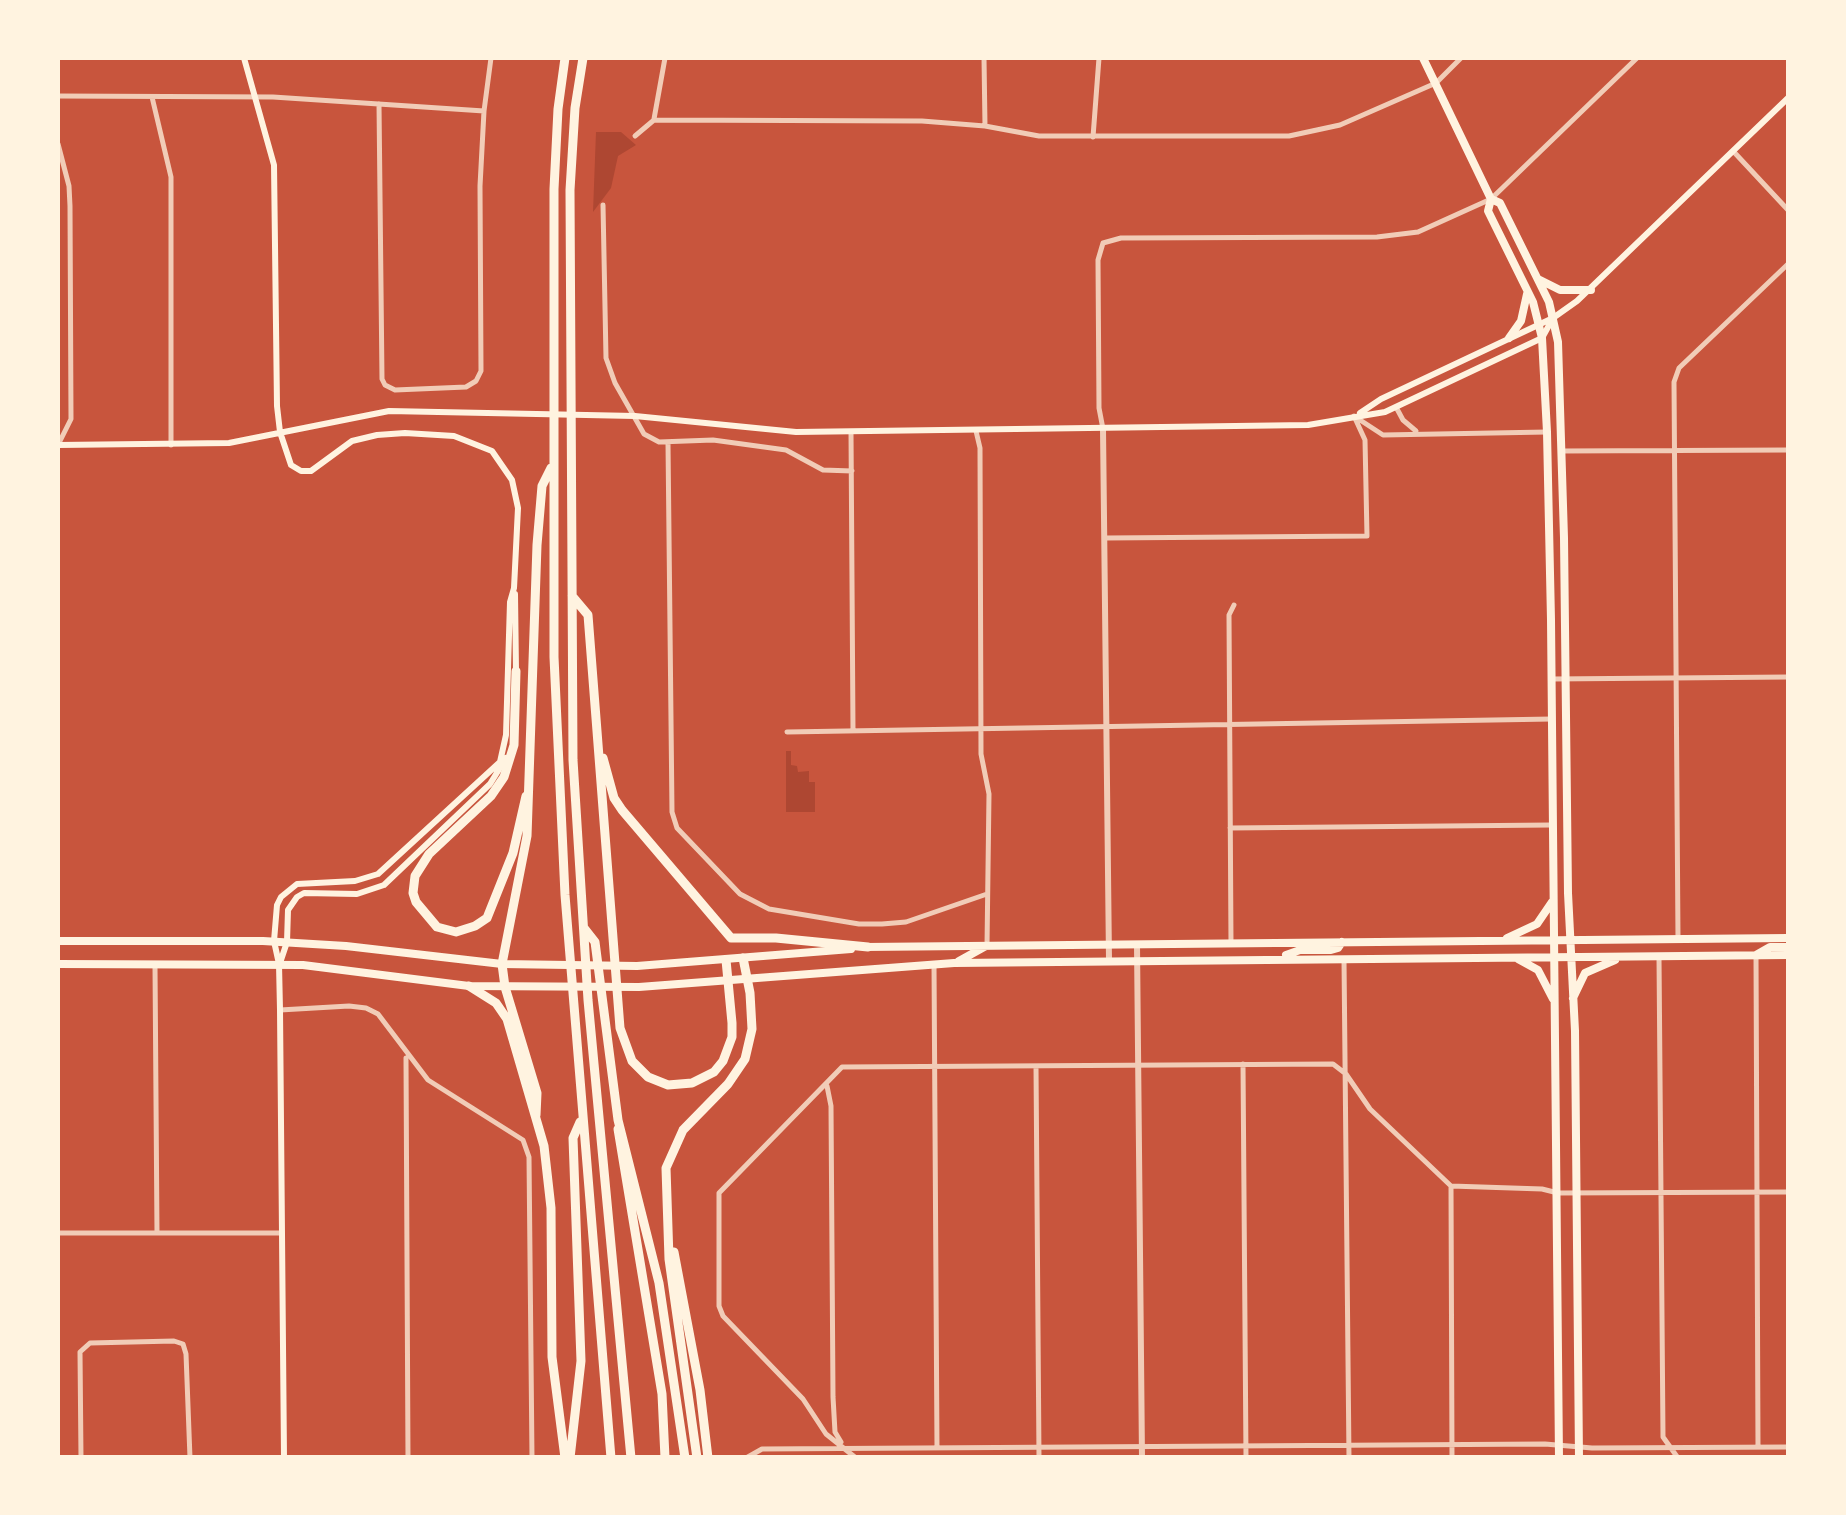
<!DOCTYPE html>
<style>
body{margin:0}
#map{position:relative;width:1846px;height:1515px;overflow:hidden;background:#c8553d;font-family:Commissioner,sans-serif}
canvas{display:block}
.frame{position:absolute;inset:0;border:60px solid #fff3e0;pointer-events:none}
</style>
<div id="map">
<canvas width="1846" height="1515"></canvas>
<div class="frame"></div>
</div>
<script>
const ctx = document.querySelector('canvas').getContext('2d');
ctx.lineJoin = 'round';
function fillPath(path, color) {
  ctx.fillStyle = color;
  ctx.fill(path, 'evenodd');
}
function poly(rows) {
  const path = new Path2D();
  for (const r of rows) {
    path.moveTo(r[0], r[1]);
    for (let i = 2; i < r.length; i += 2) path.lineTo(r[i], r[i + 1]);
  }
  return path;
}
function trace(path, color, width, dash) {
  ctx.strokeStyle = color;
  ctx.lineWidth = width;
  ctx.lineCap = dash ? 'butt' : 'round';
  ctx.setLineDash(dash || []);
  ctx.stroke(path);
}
fillPath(poly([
 [596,132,621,132,636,145,618,156,611,188,593,212],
 [786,751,791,751,791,765,797,766,798,772,809,771,809,782,815,782,815,812,786,812]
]), '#ae4732');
trace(poly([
 [984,58,985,126],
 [58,96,273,97,484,111],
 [152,97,171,177,171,445],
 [379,104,382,379,385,385,395,390,466,387,476,381,481,371,480,186,484,111,491,58],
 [654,119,665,58],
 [654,120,922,121,985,126,1039,136,1289,136,1340,125,1436,83,1461,58],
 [635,136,654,120],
 [1093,137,1099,58],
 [58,144,69,186,70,206,71,419,58,445],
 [1733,151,1788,210],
 [603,205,606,358,615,383,644,434,659,442,713,440,786,450,823,470,852,471],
 [1396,407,1403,420,1416,431],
 [1357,418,1383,435,1547,432],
 [1103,429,1099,408,1098,260,1103,243,1121,238,1377,237,1418,232,1491,199,1637,58],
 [976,431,980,448,981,754,989,794,987,946],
 [851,432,853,731],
 [668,443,672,812,677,828,740,894,769,909,859,924,882,924,906,922,987,894],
 [1562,451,1788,450],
 [1106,538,1367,536,1365,440,1354,416],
 [1552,679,1788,677],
 [787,732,1552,719],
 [1230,828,1551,825],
 [1678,938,1674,382,1679,368,1788,264],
 [1231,944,1229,615,1234,605],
 [1756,955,1758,1447],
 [1659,957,1663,1437,1678,1458],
 [1344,960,1349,1458],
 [934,964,937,1448],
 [155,966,157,1233],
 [280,1010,349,1006,366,1008,378,1014,428,1080,523,1140,529,1157,532,1458],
 [406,1058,408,1458],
 [1243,1064,1246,1458],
 [1036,1066,1039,1458],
 [827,1086,831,1106,833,1397,835,1432,841,1442],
 [1451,1186,1452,1458],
 [58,1233,282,1233],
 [81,1458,80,1352,90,1343,174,1341,183,1344,186,1354,190,1458],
 [746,1458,762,1449,1545,1444,1592,1448,1788,1447],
 [856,1458,826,1434,803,1399,723,1316,719,1306,719,1193,842,1067,1333,1064,1346,1074,1370,1109,1451,1186,1542,1189,1558,1193,1788,1192]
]), '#f1ccb7', 5);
trace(poly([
 [1103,429,1109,960],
 [1137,945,1142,1458]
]), '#f1ccb7', 6);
trace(poly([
 [244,58,274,165,277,406,280,432,291,465,301,471,311,471,352,441,377,435,405,433,454,436,492,451,512,480,518,508,514,588,510,602,506,735,500,762,378,874,355,881,297,884,281,897,277,905,274,941,279,964,280,1010,284,1458],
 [1360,413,1381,399,1553,318,1577,301,1788,98],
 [58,445,229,443,389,411,635,416,796,432,1308,425,1385,412,1542,338,1553,318],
 [515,594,516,671],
 [280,963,287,942,288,910,297,897,304,893,357,894,384,885,490,784,506,758]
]), '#fff3e0', 6);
trace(poly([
 [1423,58,1491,199,1488,211,1533,302,1542,338,1547,432,1551,620,1559,1458],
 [1491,199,1500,203,1549,302,1558,342,1564,538,1568,893,1575,1031,1579,1458],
 [1538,279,1560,290,1591,290],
 [1509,338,1521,321,1527,294],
 [1507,938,1537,924,1552,902],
 [58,941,263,941,346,946,502,964,637,966,851,949],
 [865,947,1788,938],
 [1286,955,1300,950,1331,950,1338,948,1342,942],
 [1756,955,1770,947,1788,947],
 [1518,959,1538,970,1553,999],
 [959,961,986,946],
 [58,964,303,965,469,986,639,987,954,963,1788,955],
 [1573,998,1585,973,1615,960]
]), '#fff3e0', 8);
trace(poly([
 [565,58,558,109,554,189,554,657,565,895,611,1458],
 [583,58,575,108,570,190,573,760,588,1000,631,1458],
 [572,596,588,615,620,1028,632,1061,648,1077,668,1085,692,1083,714,1072,723,1061,732,1037,732,1023,726,960],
 [516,671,514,745,504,777,491,796,429,854,415,876,413,893,416,902,437,927,456,932,475,926,487,918,513,853,526,796],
 [603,758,614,798,622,810,731,938,776,938,868,947],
 [584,928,595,942,618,1120,659,1283,685,1458],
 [469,986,496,1003,507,1019,544,1146,551,1208,552,1357,565,1458],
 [536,1115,537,1093,505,987,502,964,527,836,537,545,542,486,551,468],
 [618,1129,662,1394,665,1458],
 [674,1252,700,1390,708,1458],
 [570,1458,581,1361,573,1138,580,1122],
 [697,1458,669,1259,666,1168,683,1130,728,1084,745,1059,752,1029,750,993,743,958]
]), '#fff3e0', 9);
</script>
